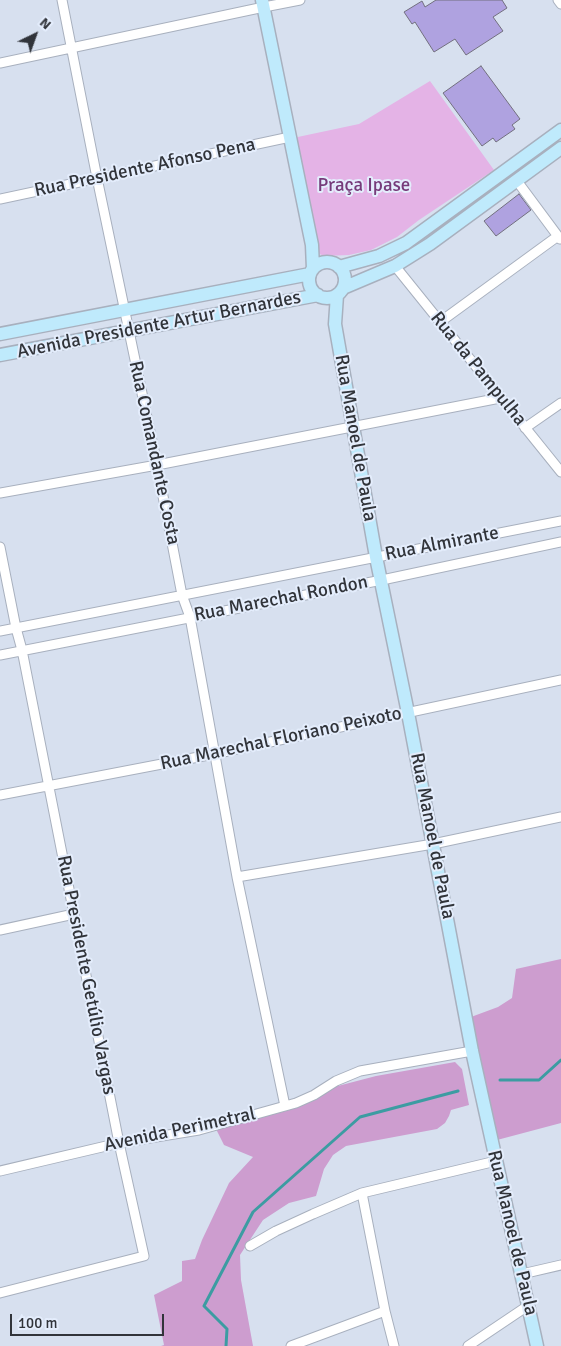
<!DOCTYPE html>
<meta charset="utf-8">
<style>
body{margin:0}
#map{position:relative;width:561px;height:1346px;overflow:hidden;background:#d7e0ef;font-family:Signika,sans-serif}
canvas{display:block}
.north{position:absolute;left:10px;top:10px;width:50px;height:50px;-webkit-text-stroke:4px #e4edfc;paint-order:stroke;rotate:42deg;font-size:14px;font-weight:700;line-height:20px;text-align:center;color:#31343a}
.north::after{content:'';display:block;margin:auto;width:18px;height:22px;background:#31343a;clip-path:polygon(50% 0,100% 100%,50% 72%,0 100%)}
.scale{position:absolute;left:10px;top:1314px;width:154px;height:22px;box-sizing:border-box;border:2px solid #31343a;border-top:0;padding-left:6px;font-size:15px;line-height:18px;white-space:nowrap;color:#31343a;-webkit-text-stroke:4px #e4edfc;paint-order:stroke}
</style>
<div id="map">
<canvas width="561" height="1346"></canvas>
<div class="north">N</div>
<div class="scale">100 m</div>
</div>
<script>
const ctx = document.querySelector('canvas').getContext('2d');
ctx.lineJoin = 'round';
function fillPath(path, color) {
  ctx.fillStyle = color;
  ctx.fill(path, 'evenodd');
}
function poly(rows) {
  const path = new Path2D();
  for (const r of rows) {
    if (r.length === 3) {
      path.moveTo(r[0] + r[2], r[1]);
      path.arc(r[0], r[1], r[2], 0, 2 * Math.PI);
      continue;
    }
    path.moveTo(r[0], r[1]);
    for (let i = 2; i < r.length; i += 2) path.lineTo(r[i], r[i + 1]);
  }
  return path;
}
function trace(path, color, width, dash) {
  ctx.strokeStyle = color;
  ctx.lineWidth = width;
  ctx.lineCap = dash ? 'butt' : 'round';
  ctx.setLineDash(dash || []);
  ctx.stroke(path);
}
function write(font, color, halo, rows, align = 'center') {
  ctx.font = font + ' Signika,sans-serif';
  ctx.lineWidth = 4;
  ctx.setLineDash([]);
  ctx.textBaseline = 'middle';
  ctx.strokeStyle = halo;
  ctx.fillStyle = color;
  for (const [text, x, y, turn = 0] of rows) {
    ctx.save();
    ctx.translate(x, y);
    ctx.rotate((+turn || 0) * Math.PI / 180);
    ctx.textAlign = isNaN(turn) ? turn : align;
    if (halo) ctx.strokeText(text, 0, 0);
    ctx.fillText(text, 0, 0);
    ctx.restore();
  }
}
fillPath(poly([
 [430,81,494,170,419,220,397,237,371,250,349,255,324,256,313,251,293,138,359,124]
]), '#e4b3e6');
fillPath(poly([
 [561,959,561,1123,497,1140,471,1017,498,1007,512,998,516,969],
 [455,1062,462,1069,469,1105,451,1110,449,1116,445,1123,437,1129,346,1146,333,1155,324,1169,316,1196,289,1203,263,1220,240,1255,241,1280,253,1346,161,1346,164,1345,154,1295,182,1281,182,1261,195,1259,202,1240,229,1183,253,1157,224,1145,216,1129,334,1087,376,1076]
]), '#cd9dcf');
trace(poly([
 [500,1080,539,1080,561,1060],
 [226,1346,227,1329,204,1306,253,1212,360,1117,458,1091]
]), '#3c9ca2', 3);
const building = poly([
 [436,0,502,0,507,8,493,17,503,31,466,55,455,39,434,52,415,22,412,24,404,12,422,1,425,7,436,0],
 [481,66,520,119,512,125,515,129,496,142,493,138,482,146,443,93,481,66],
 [519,194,531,210,496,236,484,221,519,194]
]);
fillPath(building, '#afa2e0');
trace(building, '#726f7e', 1);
const street = poly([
 [62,0,97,178,157,465,182,595,190,617,237,877,285,1106],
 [558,0,561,4],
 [0,63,264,7,300,0],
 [517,181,560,239],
 [0,199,290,137],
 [395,266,561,472],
 [440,322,558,236],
 [525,428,561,403],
 [0,493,157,465,500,398],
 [0,547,16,628,22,650,119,1143,144,1256,0,1293],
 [0,631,561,521],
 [0,655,382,580,561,542],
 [0,795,214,754,561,680],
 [237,877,433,844,561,817],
 [0,930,74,914],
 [0,1171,119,1143,199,1130,296,1103,314,1095,336,1081,360,1071,472,1051],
 [250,1246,276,1231,313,1214,362,1193],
 [522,1274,561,1265],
 [291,1346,385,1311],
 [394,1346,385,1311,362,1193,496,1161],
 [468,1346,529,1305]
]);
const secondary = poly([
 [262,0,312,245,313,269],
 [327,280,18],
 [339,267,379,256,406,243,561,130],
 [343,288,395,266,430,244,561,148],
 [337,295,335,324,376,557,408,713,472,1051,537,1346],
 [0,334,310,274],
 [0,355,318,295]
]);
trace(street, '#a8b0be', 11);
trace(secondary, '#a8b0be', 15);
trace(street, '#fff', 9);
trace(secondary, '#bfeafc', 12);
write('19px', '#31343a', '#e4edfc', [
 ["Rua Presidente Afonso Pena",145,168,-12],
 ["Avenida Presidente Artur Bernardes",159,325,-11],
 ["Rua da Pampulha",478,369,51],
 ["Rua Manoel de Paula",355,438,80],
 ["Rua Comandante Costa",154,453,78],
 ["Rua Almirante",442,544,-11],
 ["Rua Marechal Rondon",281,599,-11],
 ["Rua Marechal Floriano Peixoto",281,739,-12],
 ["Rua Manoel de Paula",432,836,79],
 ["Rua Presidente Getúlio Vargas",86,975,79],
 ["Avenida Perimetral",180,1130,-12],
 ["Rua Manoel de Paula",512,1233,77]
]);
write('19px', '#763b7a', '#e4edfc', [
 ["Praça Ipase",364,186]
]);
</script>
